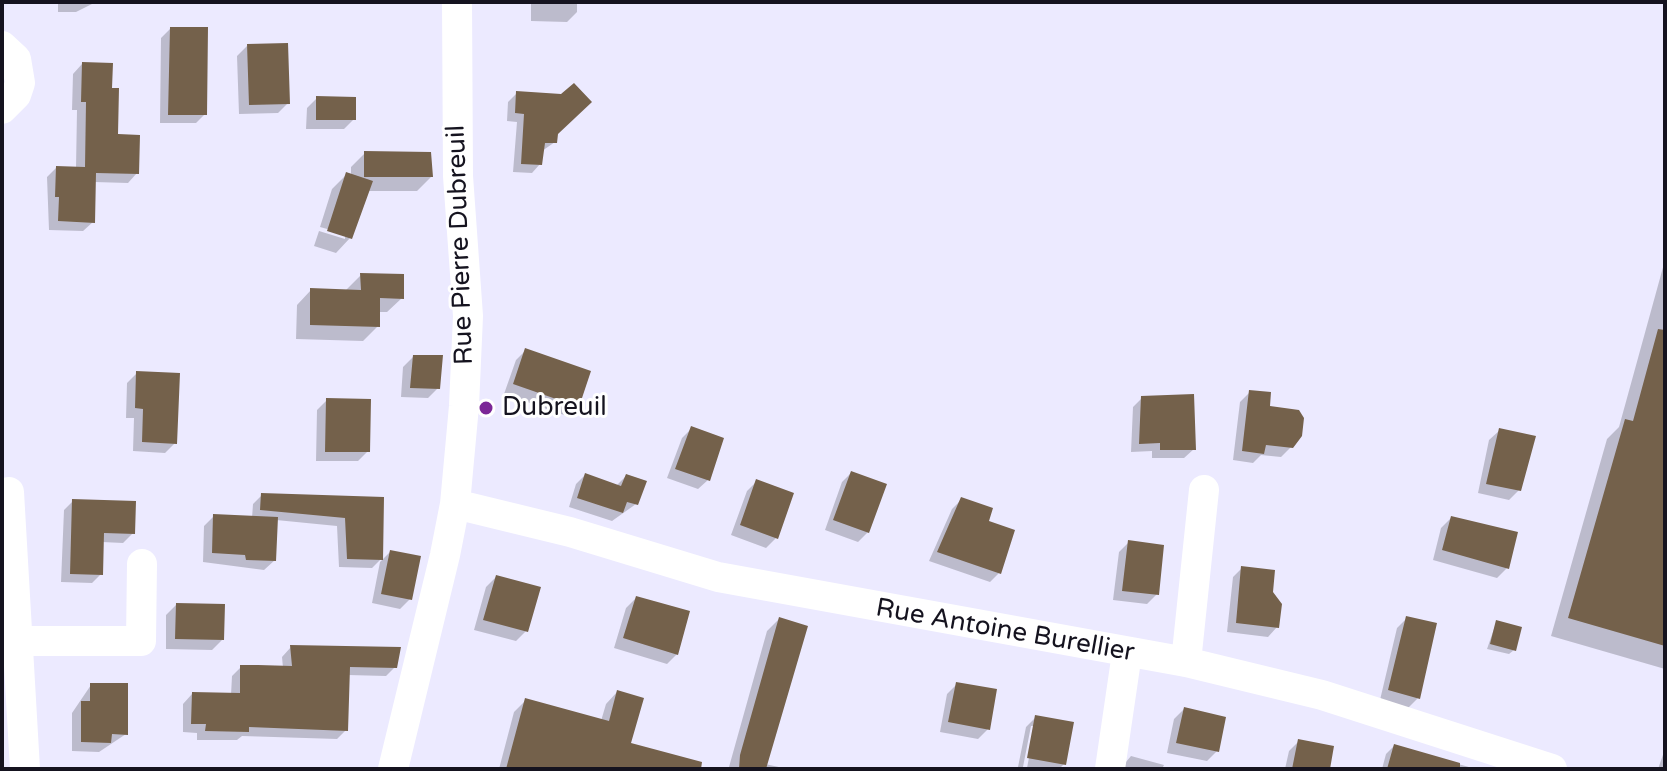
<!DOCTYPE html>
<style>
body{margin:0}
#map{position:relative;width:1667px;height:771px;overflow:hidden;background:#eceaff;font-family:"Varela Round",sans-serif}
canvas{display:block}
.frame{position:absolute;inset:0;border:4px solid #15131f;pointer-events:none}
</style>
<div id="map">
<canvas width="1667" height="771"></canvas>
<div class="frame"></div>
</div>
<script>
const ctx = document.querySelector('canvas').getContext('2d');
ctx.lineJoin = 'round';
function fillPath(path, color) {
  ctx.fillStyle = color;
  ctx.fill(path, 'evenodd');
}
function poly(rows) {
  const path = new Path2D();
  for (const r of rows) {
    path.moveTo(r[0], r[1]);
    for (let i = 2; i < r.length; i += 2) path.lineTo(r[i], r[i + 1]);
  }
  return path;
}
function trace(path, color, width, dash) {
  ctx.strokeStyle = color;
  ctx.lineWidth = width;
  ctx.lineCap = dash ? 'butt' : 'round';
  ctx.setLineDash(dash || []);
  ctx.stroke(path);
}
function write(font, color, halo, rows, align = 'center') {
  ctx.font = font + ' "Varela Round",sans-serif';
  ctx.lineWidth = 6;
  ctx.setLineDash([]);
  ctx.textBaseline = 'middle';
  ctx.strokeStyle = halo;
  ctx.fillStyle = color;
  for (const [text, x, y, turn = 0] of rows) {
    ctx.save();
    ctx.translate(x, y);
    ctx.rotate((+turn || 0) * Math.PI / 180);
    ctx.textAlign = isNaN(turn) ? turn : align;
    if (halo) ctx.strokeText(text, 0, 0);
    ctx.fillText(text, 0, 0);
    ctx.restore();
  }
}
fillPath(poly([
 [58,2,96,2,76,12,58,12],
 [531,2,577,2,577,12,567,22,531,21],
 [170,29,205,114,196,123,160,123,161,38],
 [247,46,288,103,278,113,239,114,237,56],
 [82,64,110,90,116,136,137,173,128,183,94,182,93,222,83,231,49,230,47,177,56,168,76,168,77,110,72,110,73,74],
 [517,93,562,96,555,142,542,151,540,164,532,173,513,172,517,122,507,121,508,102],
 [317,98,354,119,344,129,306,129,307,108],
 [365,153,431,177,417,191,367,191,350,238,336,253,314,246,319,231,345,239,345,234,320,227,332,189,346,175,351,176,351,167],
 [1665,260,1665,669,1551,636,1607,439,1619,427],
 [361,275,402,298,387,312,378,312,378,326,363,341,296,339,297,305,311,290,346,290],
 [526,350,577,406,567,416,504,394,516,360],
 [413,357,438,388,428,398,401,397,403,367],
 [137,373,175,443,165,453,133,451,134,418,126,418,127,383],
 [1250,392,1268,408,1291,447,1281,457,1261,455,1253,463,1233,460,1240,402],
 [1142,398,1194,449,1184,458,1152,458,1152,451,1131,452,1133,407],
 [327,400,368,451,358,461,316,461,317,410],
 [692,428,708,480,698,489,667,478,682,438],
 [1500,430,1534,438,1519,490,1509,500,1478,493,1489,440],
 [851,473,868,532,858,542,825,530,842,482],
 [585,475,616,486,626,476,636,504,612,521,569,507,576,484],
 [757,481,776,538,766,548,731,535,747,491],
 [262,495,382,499,381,559,372,568,339,567,337,526,276,520,275,560,264,570,203,562,204,526,214,516,252,518,253,504],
 [962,499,986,523,999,573,990,582,929,561,952,509],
 [73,501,133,533,123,543,102,542,101,574,92,583,61,582,64,510],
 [1451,518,1507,568,1497,578,1433,560,1441,528],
 [1129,542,1157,594,1147,604,1113,600,1119,552],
 [390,552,410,599,400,609,372,603,380,562],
 [1242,568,1271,593,1277,627,1268,637,1227,632,1233,577],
 [496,577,526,631,516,641,474,630,486,587],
 [636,598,677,654,667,664,614,648,626,608],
 [176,605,222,640,212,650,166,649,166,615],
 [1407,618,1418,698,1408,708,1380,700,1397,628],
 [779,619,765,764,788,769,732,769,729,767,767,631],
 [1496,623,1514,650,1509,654,1487,649],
 [291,647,395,667,386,676,348,675,346,730,337,739,242,736,237,740,197,740,197,733,183,732,183,704,192,694,231,695,232,676,241,667,283,668,282,657],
 [957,684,988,729,978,739,940,732,947,694],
 [91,685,126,734,99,752,72,751,72,713],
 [617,692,628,744,658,769,499,769,514,712,526,700,601,721,606,704],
 [1184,709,1217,751,1207,761,1167,753,1174,719],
 [1036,717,1064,764,1059,769,1018,767,1026,727],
 [1031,726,1035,726,1027,768,1023,767],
 [1299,741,1327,769,1285,769,1289,751],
 [1394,746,1476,769,1382,769,1386,754],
 [1665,749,1665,769,1658,769],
 [1131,756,1164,765,1162,769,1120,769]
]), '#0003');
fillPath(poly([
 [170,27,208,27,207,115,168,115],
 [288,43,290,104,249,105,247,44],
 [82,62,113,63,112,88,119,88,118,134,140,135,139,174,96,173,95,223,58,221,59,197,55,197,56,166,85,167,86,102,81,102],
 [574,83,592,102,558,134,557,143,545,143,542,165,521,164,524,114,515,113,516,91,561,94],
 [316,96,356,97,356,120,316,120],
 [364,151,431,152,433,177,364,177],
 [346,172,373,181,352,239,327,231],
 [360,273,404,274,404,299,380,298,380,327,310,325,310,288,361,290],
 [1658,329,1665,330,1665,646,1568,618,1625,419,1633,421],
 [525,348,591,371,579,407,513,384],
 [413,355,443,355,440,389,410,388],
 [136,371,180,373,177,444,142,442,143,409,135,408],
 [1249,390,1271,392,1270,406,1299,410,1304,418,1302,436,1293,448,1266,445,1264,454,1242,451],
 [1194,394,1196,450,1160,450,1160,443,1139,444,1141,396],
 [326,398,371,399,370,452,325,452],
 [691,426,724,438,710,481,675,469],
 [1499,428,1536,436,1521,491,1486,484],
 [851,471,887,484,869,533,833,520],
 [585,473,621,486,626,474,647,481,638,505,627,502,623,513,577,498],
 [756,479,794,493,778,539,740,525],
 [261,493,384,497,383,560,347,559,345,518,260,510],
 [961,497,993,508,989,521,1015,530,1001,574,937,552],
 [72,499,136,501,135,534,104,533,103,575,70,574],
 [213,514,278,517,276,561,246,560,245,555,212,553],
 [1451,516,1518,532,1509,569,1442,550],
 [1128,540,1164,545,1159,595,1122,591],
 [390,550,421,556,412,600,381,594],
 [1241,566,1275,570,1273,592,1282,604,1279,628,1236,623],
 [496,575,541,587,528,632,483,620],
 [636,596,690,611,678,655,623,638],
 [176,603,225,604,224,640,175,639],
 [1406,616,1437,623,1420,699,1388,690],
 [779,617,808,626,766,769,739,769,740,755],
 [1496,620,1522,627,1516,651,1490,644],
 [290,645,401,647,397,668,350,667,348,731,249,727,249,732,205,731,206,724,191,724,192,692,240,693,240,665,258,665,292,666],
 [956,682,997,689,990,730,948,722],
 [90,683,128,683,128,735,112,734,111,743,81,742,81,701,90,701],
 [617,690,644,698,631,743,702,762,701,769,506,769,525,698,609,721],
 [1184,707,1226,717,1219,752,1176,743],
 [1035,715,1074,722,1066,765,1027,758],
 [1298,739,1334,746,1330,769,1292,769],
 [1394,744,1460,763,1460,769,1387,769]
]), '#74614b');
trace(poly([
 [2,46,16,59,20,83,16,95,2,109],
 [9,492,25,769],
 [455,504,570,532,718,577,1186,662,1322,695,1552,769],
 [17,641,141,641,142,564],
 [1186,662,1204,490],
 [393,769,445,555,455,504,464,406,468,316,458,176,457,2],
 [1110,769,1127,653]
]), '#fff', 30);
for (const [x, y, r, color] of [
 [486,408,8,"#7b2797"]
]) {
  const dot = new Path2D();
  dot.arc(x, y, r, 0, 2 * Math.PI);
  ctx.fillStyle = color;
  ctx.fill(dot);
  trace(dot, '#fff', 3);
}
write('26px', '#15131f', '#fff', [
 ["Rue Pierre Dubreuil",461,245,-92],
 ["Rue Antoine Burellier",1005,631,10]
]);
write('26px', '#15131f', '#fff', [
 ["Dubreuil",502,408]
], 'left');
</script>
